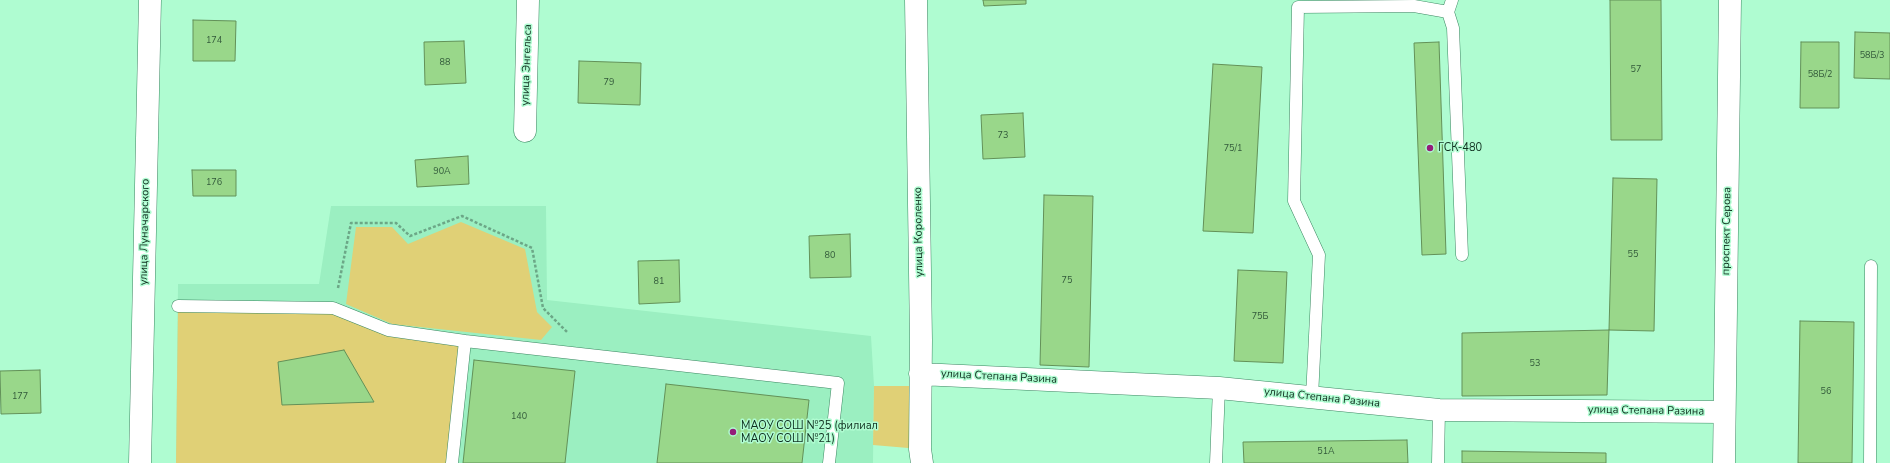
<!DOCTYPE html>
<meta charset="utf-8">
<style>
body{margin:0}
canvas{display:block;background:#affcd1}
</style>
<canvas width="1890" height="463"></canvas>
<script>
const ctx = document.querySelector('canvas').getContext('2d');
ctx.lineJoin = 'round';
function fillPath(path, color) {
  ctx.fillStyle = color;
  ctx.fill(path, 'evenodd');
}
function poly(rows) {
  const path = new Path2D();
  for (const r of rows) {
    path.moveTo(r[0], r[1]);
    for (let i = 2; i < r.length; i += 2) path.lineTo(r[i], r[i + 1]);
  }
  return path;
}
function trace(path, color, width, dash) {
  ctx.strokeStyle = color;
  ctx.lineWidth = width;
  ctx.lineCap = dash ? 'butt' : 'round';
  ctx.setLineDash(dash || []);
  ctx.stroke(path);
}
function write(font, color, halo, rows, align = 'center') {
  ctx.font = font + ' "Nunito Sans",sans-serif';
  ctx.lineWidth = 3;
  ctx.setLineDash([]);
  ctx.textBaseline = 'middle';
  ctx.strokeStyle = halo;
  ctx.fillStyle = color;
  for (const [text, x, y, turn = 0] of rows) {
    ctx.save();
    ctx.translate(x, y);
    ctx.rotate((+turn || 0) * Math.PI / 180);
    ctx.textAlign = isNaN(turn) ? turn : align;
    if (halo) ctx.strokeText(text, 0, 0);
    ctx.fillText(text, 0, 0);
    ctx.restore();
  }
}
fillPath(poly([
 [331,206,546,206,547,300,871,336,874,386,873,463,176,463,178,284,319,284]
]), '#9befc1');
fillPath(poly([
 [461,222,525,249,537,312,552,327,541,340,392,324,346,304,356,227,392,227,408,244],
 [178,306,333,308,388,330,465,341,452,463,176,463],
 [874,386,920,386,920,449,873,445]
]), '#e0d076');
const building = poly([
 [983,0,1026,0,1026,4,984,6,983,0],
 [1610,0,1661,0,1662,140,1611,140,1610,0],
 [193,20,236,21,235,61,193,61,193,20],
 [1855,32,1890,33,1890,79,1854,78,1855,32],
 [464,41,466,83,425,85,424,42,464,41],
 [1439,42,1446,254,1422,255,1414,43,1439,42],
 [1801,42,1839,42,1839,108,1800,108,1801,42],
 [579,61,641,63,640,105,578,103,579,61],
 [1213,64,1262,67,1253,233,1203,231,1213,64],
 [1023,113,1025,157,983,159,981,115,1023,113],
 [468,156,469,184,417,187,415,160,468,156],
 [192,170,236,170,236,196,193,196,192,170],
 [1613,178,1657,179,1654,331,1609,330,1613,178],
 [1044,195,1093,196,1089,367,1040,365,1044,195],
 [850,234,851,277,810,278,809,236,850,234],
 [679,260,680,302,639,304,638,261,679,260],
 [1238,270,1287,272,1283,363,1234,361,1238,270],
 [1800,321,1854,322,1852,463,1798,463,1800,321],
 [1609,330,1607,395,1462,396,1462,333,1609,330],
 [344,350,374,402,282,405,278,362,344,350],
 [474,360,575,371,565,463,463,463,474,360],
 [40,370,41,413,1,414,0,371,40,370],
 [666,384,809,400,802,463,657,463,666,384],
 [1407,440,1408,463,1244,463,1243,442,1407,440],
 [1462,451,1606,453,1606,463,1462,463,1462,451]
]);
fillPath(building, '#99d78a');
trace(building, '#639158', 1);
const lane = poly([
 [1448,12,1452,0],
 [178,306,333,308,388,330,465,341],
 [1312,397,1319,255,1294,201,1298,7,1414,6,1448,12,1453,28,1462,255],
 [452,463,465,341,838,383,829,463],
 [1216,463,1219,388],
 [1438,463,1439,410],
 [1870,463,1871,266]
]);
const street = poly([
 [916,0,921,340,920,449,922,463],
 [525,131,528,0],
 [920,374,1219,388,1439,410,1724,412],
 [140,463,150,0]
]);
const secondary = poly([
 [1724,463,1730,0]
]);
trace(lane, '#3c8762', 13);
trace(street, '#3c8762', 23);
trace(secondary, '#3c8762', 23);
trace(poly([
 [338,288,351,223,396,223,410,236,462,216,532,248,543,308,567,332]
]), '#6ca787', 2.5, [3, 2]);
trace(lane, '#fff', 12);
trace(street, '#fff', 22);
trace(secondary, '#fff', 22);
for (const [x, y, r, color] of [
 [1430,148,4,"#951d79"],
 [733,432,4,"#951d79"]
]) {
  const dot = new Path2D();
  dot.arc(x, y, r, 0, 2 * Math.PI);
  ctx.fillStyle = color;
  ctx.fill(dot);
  trace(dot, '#affcd1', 1.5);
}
write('9px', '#32593a', null, [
 ["174",214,41],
 ["58Б/3",1872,56],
 ["88",445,63],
 ["57",1636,70],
 ["58Б/2",1820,75],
 ["79",609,83],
 ["73",1003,136],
 ["75/1",1233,149],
 ["90А",442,172],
 ["176",214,183],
 ["55",1633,255],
 ["80",830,256],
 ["75",1067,281],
 ["81",659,282],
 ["75Б",1260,317],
 ["53",1535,364],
 ["56",1826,392],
 ["177",20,397],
 ["140",519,417],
 ["51А",1326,452]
]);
write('11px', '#0f2f1f', '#affcd1', [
 ["улица Энгельса",527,65,-88],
 ["проспект Серова",1727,231,-89],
 ["улица Луначарского",145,232,-89],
 ["улица Короленко",919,232,-91],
 ["улица Степана Разина",999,377,3],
 ["улица Степана Разина",1322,398,6],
 ["улица Степана Разина",1646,411,1]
]);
write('11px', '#0f2f1f', '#affcd1', [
 ["ГСК-480",1438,148],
 ["МАОУ СОШ №25 (филиал",741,426],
 ["МАОУ СОШ №21)",741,439]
], 'left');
</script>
